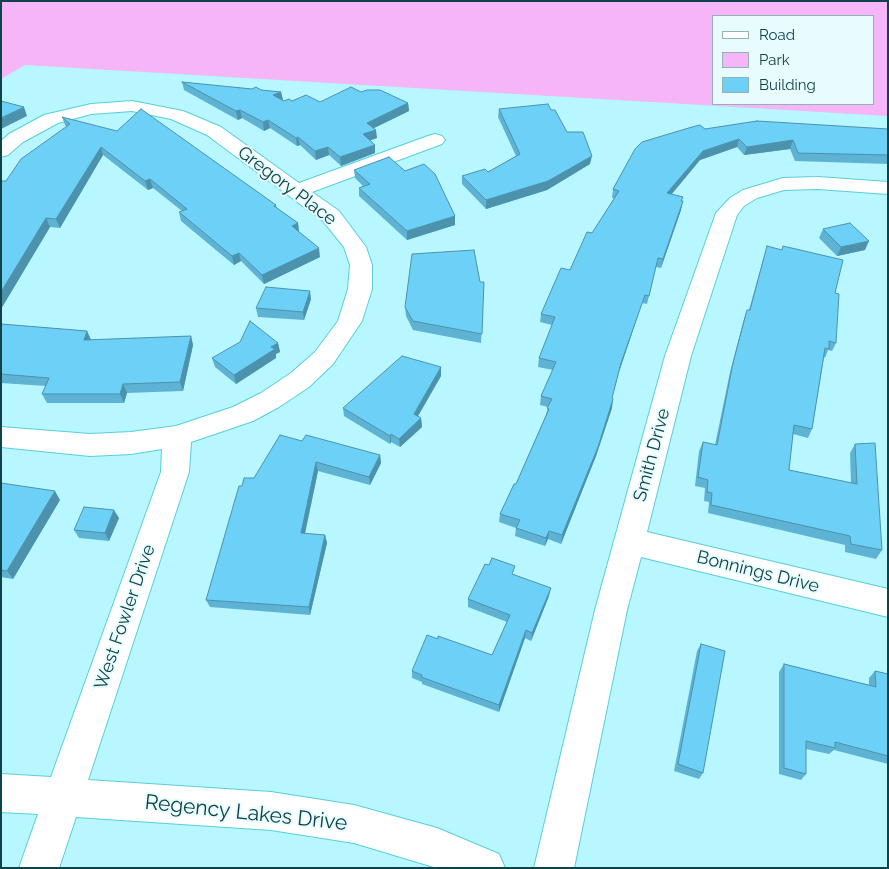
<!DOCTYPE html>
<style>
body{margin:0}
#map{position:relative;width:889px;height:869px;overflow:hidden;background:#b8f7ff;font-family:Raleway,sans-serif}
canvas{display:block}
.frame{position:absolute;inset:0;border:2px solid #0f4349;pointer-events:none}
.legend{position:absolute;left:712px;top:15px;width:162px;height:90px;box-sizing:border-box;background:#e8fcfe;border:1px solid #91b2b6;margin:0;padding:6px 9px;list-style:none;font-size:15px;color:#0f4349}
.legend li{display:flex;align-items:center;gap:10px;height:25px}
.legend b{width:25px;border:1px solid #91b2b6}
</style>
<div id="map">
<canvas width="889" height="869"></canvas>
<div class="frame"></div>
<ul class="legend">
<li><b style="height:6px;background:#fff"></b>Road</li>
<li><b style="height:14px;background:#f5b5f7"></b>Park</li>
<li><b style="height:14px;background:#6dd0f6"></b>Building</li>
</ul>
</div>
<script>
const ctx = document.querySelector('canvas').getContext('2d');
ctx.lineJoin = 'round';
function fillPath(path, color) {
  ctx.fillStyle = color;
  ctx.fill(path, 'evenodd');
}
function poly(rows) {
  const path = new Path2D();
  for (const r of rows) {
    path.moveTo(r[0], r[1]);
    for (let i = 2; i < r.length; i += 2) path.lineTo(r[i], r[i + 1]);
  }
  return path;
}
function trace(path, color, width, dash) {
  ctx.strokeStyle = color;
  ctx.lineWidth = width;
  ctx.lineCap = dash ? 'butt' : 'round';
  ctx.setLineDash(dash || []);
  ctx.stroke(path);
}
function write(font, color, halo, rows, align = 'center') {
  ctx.font = font + ' Raleway,sans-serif';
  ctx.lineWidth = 4;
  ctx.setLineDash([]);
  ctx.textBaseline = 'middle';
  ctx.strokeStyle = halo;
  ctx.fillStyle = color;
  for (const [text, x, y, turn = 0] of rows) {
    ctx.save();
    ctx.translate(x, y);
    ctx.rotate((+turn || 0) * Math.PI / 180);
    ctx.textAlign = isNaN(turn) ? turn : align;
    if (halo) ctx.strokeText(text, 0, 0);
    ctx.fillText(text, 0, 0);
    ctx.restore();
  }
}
fillPath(poly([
 [1,1,888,1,888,116,25,65,1,79],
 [713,16,873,16,873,104,713,104]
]), '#f5b5f7');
const minor = poly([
 [132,101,183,111,221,127,299,183,428,136,435,134,442,136,445,140,442,144,312,192,339,211,366,247,372,265,372,289,362,321,333,364,309,387,279,407,253,421,191,442,189,472,88,780,271,792,354,805,437,828,499,854,505,868,437,868,354,843,271,830,76,817,59,868,19,868,38,814,1,812,1,774,51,777,161,472,162,449,131,454,90,456,1,447,1,427,90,434,131,432,176,426,233,407,261,393,291,373,315,352,338,321,348,289,350,265,344,247,323,221,207,135,171,119,132,111,91,114,58,123,23,142,8,155,1,157,1,141,9,134,44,115,91,104,132,101],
 [818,177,888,182,888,194,818,189,784,190,757,198,744,206,737,215,691,356,647,532,888,589,888,617,641,557,627,610,574,868,534,868,595,610,614,541,665,356,716,213,730,198,743,190,783,178,818,177]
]);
trace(minor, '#58cedc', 2);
fillPath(minor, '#fff');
fillPath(poly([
 [182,82,281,92,283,100,282,100,284,101,292,101,320,102,361,92,408,103,409,111,374,128,377,138,370,140,375,145,375,153,341,166,329,155,316,160,300,145,297,146,270,128,264,131,242,118,238,120,184,90],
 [499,109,551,110,590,164,547,190,486,209,462,184,462,176,488,172,516,156,498,117],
 [62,117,276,205,277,208,298,223,299,232,320,257,264,284,241,261,234,265,181,221,179,212,182,211,153,188,148,190,103,155,60,228,50,227,1,309,1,183,6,181,67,127,65,125],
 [705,129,888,129,888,164,795,161,790,149,744,155,737,147,700,160,671,195,682,201,681,210,661,268,656,267,647,304,642,303,619,372,612,398,612,408,596,456,561,544,548,539,545,546,515,536,516,528,499,522,500,514,516,484,546,415,548,407,540,405,541,396,553,370,538,367,539,358,552,325,540,322,541,314,570,270,614,198,612,198,613,189],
 [354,170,455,216,455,225,407,240,359,196,359,188,363,186,355,178],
 [823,229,865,250,837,256,819,238],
 [767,246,835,293,836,343,832,351,828,350,825,358,824,357,812,429,808,438,793,434,789,470,851,483,850,453,855,444,882,550,876,559,845,552,845,545,708,513,709,502,704,501,705,488,695,486,699,451,703,442,715,445,730,372,744,319,747,310,749,310],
 [480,282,484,282,481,343,413,330,406,316,405,307],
 [311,299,304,320,258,317,256,308],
 [1,324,87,331,91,340,191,336,193,345,183,391,127,393,124,403,47,403,42,394,46,386,1,383],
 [278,343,280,352,276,354,276,358,236,384,215,367,212,358],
 [441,367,441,376,418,416,421,418,422,427,400,447,391,442,390,444,344,416,343,408],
 [302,441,380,455,381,463,370,485,318,471,305,534,325,535,327,543,310,615,210,607,206,600,242,486,254,478],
 [1,483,60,500,13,579,1,577],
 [119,518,109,541,79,538,74,530],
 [514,575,549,596,531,641,525,638,499,712,422,684,422,682,412,678,412,671,438,639,492,655,507,622,468,607,468,599],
 [701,644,703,773,699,779,674,771,697,651],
 [784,664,869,685,869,678,875,671,888,674,888,764,834,750,829,754,806,749,806,774,801,780,779,774,779,672]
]), '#5eb3d4');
fillPath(poly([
 [281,92,283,100,274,104,273,95],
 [408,103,409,111,368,131,367,123],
 [24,107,27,116,1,129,1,118],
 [240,110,242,118,238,120,236,111],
 [268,120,270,128,264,131,263,122],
 [376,130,377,138,363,143,363,134],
 [298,137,300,145,297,146,296,138],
 [739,139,737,147,700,160,665,202,667,193,703,151],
 [793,140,790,149,744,155,747,147],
 [375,145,375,153,341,166,340,157],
 [101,147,103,155,60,228,56,219],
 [328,147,329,155,316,160,315,151],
 [592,156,590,164,547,190,486,209,486,200],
 [150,179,153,188,148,190,145,181],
 [683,201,681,210,661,268,663,259],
 [455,216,455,225,407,240,407,231],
 [46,218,50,227,1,309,1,292],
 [298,223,299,232,292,226],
 [869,241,865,250,837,256,841,247],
 [319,248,320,257,264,284,262,275],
 [239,253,241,261,234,265,232,256],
 [310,291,311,299,304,320,303,312],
 [645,295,642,303,619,372,621,363],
 [87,331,91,340,84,340],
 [191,336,193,345,183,391,180,382],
 [278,343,280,352,276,354,276,358,236,384,234,375,271,347],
 [441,367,441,376,414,423,414,414],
 [123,384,127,393,124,403,120,394],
 [613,399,612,408,596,456,561,544,562,535],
 [421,418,422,427,400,447,399,439],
 [391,434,391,442,390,444,390,436],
 [380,455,381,463,370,485,369,477],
 [316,462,318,471,303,542,301,533],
 [55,491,60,500,13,579,7,571],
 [114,510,119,518,109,541,105,533],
 [549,531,548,539,545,546,546,538],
 [325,535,327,543,310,615,309,607],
 [551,588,549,596,531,641,532,633],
 [526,630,525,638,499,712,499,705]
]), '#4c92ac');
const building = poly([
 [182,82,252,89,256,87,261,90,281,92,273,95,284,101,289,99,292,101,306,95,320,102,351,87,361,92,367,90,380,90,408,103,367,123,376,130,363,134,375,145,340,157,328,147,315,151,298,137,296,138,268,120,263,122,240,110,236,111,182,82],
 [1,101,24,107,1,118,1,101],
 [548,104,551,110,555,110,567,132,583,132,592,156,548,181,486,200,462,176,485,169,488,172,520,154,499,109,548,104],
 [141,109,276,205,274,206,298,223,292,226,319,248,262,275,239,253,232,256,179,212,187,209,150,179,145,181,101,147,56,219,46,218,1,292,1,183,2,181,6,181,21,159,70,124,62,117,117,131,141,109],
 [757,121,888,129,888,155,798,153,793,140,747,147,739,139,703,151,667,193,683,197,681,201,683,201,663,259,658,258,649,296,645,295,621,363,612,398,613,399,598,447,562,535,549,531,546,538,516,528,520,520,500,514,514,484,516,484,549,409,547,408,552,399,541,396,556,362,539,358,555,317,541,314,561,268,570,270,587,232,592,233,619,191,613,189,635,149,642,142,692,127,700,125,705,129,757,121],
 [389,157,405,171,424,164,435,174,455,216,407,231,359,188,370,184,354,170,389,157],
 [850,223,869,241,841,247,823,229,850,223],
 [767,246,782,250,783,246,843,260,835,293,839,294,836,343,829,341,829,349,825,348,812,429,794,425,789,470,857,484,855,444,875,443,882,550,851,544,850,536,711,505,712,493,707,492,708,480,698,477,703,442,717,445,733,363,747,310,750,310,767,246],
 [474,250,480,282,484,282,482,334,413,321,405,307,412,254,474,250],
 [266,287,310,291,303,312,256,308,266,287],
 [250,321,278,343,271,347,275,349,234,375,212,358,240,342,250,321],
 [1,324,87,331,84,340,191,336,180,382,123,384,120,394,42,394,49,378,1,374,1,324],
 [402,356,441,367,414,414,421,418,399,439,391,434,390,436,343,408,402,356],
 [280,435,302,441,306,435,380,455,369,477,316,462,301,533,325,535,309,607,206,600,239,486,242,486,244,478,254,478,280,435],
 [1,483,55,491,7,571,1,570,1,483],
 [84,507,114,510,105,533,74,530,84,507],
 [492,558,515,566,512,574,551,588,532,633,526,630,499,705,421,677,422,675,412,671,427,635,438,639,438,636,492,655,510,615,468,599,485,564,489,565,492,558],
 [701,644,725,651,703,773,678,764,701,644],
 [784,664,876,687,875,671,888,674,888,756,835,742,835,748,806,741,806,774,784,768,784,664]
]);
fillPath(building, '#6dd0f6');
trace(building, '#4c92ac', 1);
write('18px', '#0f4349', '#e8fcfe', [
 ["Gregory Place",287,186,37],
 ["Smith Drive",652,455,-75],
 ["Bonnings Drive",758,572,14],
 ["West Fowler Drive",125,617,-71]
]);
write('21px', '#0f4349', '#e8fcfe', [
 ["Regency Lakes Drive",246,813,6]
]);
</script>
